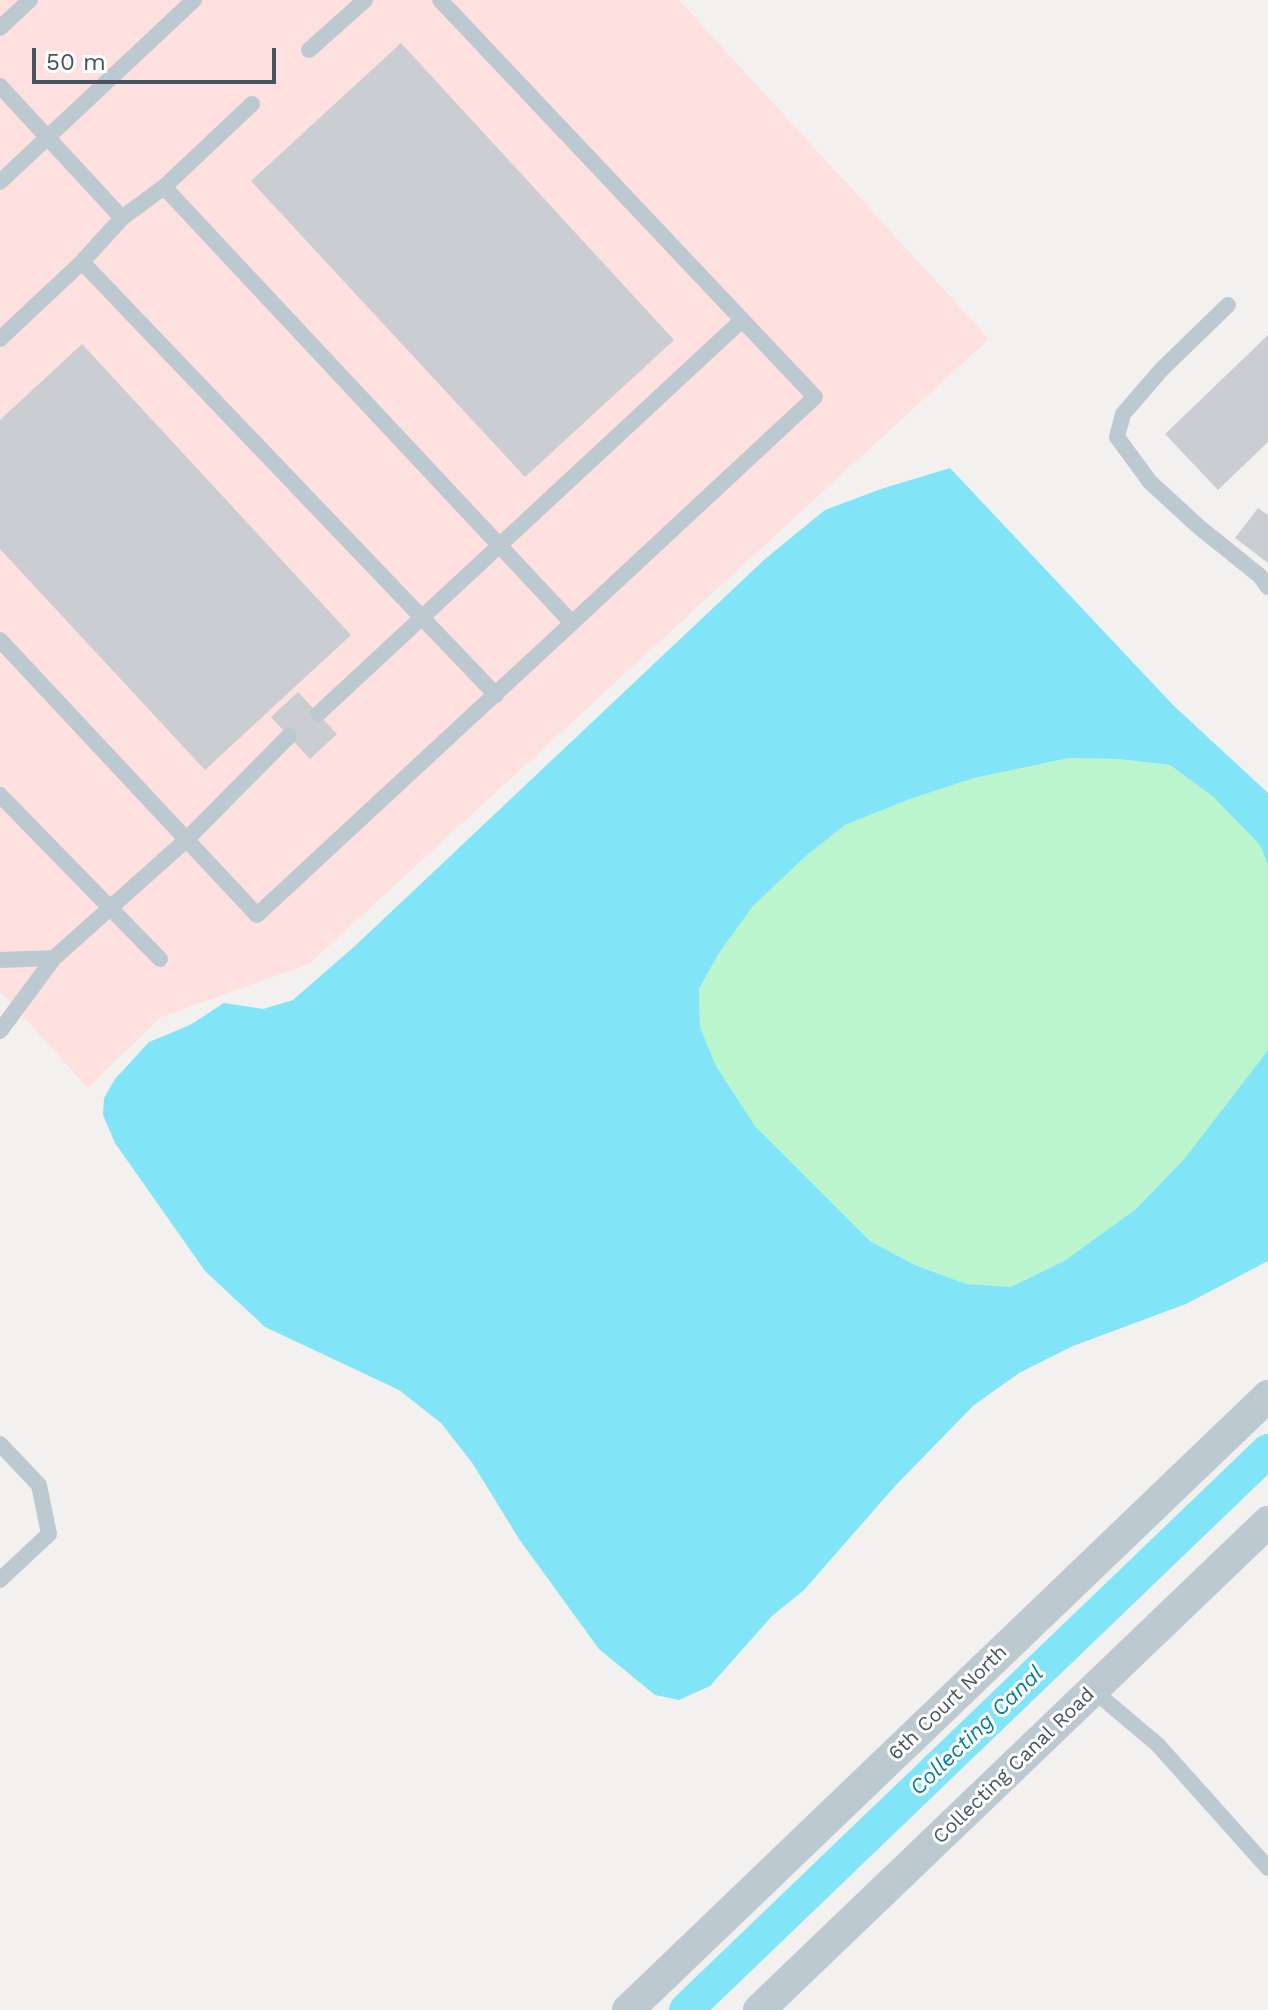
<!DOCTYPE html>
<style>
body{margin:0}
#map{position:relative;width:1268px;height:2010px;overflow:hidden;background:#f3f0f0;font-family:"Work Sans",sans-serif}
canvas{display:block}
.scale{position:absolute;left:32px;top:48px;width:244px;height:36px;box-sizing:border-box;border:4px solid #465560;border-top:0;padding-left:10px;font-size:24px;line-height:28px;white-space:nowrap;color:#465560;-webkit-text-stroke:6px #fff;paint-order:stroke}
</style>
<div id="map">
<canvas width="1268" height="2010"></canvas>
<div class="scale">50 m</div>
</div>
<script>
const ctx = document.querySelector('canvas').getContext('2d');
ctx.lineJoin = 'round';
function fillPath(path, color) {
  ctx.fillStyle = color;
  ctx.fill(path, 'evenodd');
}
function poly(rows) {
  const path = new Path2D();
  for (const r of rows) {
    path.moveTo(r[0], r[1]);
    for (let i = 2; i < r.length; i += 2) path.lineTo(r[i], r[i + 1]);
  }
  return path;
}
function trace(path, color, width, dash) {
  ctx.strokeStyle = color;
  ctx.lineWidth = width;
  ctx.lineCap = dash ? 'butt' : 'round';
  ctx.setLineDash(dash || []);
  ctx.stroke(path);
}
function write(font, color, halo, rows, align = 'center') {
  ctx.font = font + ' "Work Sans",sans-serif';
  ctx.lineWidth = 6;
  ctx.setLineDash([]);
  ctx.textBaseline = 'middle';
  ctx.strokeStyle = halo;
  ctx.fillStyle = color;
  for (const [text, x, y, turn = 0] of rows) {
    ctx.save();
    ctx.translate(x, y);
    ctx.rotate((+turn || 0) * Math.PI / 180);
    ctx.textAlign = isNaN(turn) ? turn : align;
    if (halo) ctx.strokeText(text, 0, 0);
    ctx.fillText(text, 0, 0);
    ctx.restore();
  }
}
fillPath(poly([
 [0,0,679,0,989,339,309,964,161,1017,88,1088,0,991]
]), '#fee0df');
fillPath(poly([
 [1069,758,1118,759,1170,765,1212,796,1260,845,1268,865,1268,1050,1185,1158,1136,1209,1064,1261,1011,1287,966,1284,915,1265,870,1241,755,1126,716,1066,700,1027,699,989,719,953,753,906,806,856,845,825,910,799,974,778]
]), '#baf5ce');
fillPath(poly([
 [950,468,1173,705,1268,793,1268,865,1260,845,1212,796,1170,765,1118,759,1069,758,974,778,910,799,845,825,806,856,753,906,719,953,699,989,700,1027,716,1066,755,1126,870,1241,915,1265,966,1284,1011,1287,1064,1261,1136,1209,1185,1158,1268,1050,1268,1261,1186,1304,1073,1346,1019,1373,973,1406,896,1485,804,1590,772,1616,710,1686,679,1700,655,1695,599,1649,519,1539,473,1464,441,1423,399,1390,265,1327,205,1271,115,1143,103,1115,104,1098,115,1079,149,1042,190,1025,224,1003,263,1009,293,1000,356,945,765,559,825,510,881,489]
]), '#82e4f7');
trace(poly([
 [686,2010,1268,1451]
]), '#82e4f7', 34);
fillPath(poly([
 [401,43,674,340,525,477,251,181],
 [1268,335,1268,442,1218,490,1165,434],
 [82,344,351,635,205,770,0,549,0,420],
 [1258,508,1268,515,1268,563,1235,538],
 [298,692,337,734,310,759,271,717]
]), '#caced3');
trace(poly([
 [440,0,815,397,572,623,164,187,122,218,82,262,496,695],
 [0,28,30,0],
 [309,50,365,0],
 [0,86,122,218],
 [0,182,194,0],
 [164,187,252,104],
 [1228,305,1162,369,1123,414,1117,437,1150,482,1199,527,1260,576,1268,587],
 [0,339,82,262],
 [0,640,257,915,572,623],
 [318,714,741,321],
 [0,795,160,959],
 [0,960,54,958],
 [0,1031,54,958,185,841,289,736],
 [0,1444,39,1485,49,1534,0,1580],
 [1093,1690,1158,1745,1268,1868]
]), '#bcc9d1', 16);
trace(poly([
 [628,2010,1268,1396],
 [759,2010,1268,1522]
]), '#bcc9d1', 32);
write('20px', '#465560', '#fff', [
 ["6th Court North",948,1703,-44],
 ["Collecting Canal Road",1014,1766,-44]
]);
write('italic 22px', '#037f97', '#fff', [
 ["Collecting Canal",977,1731,-44]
]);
</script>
